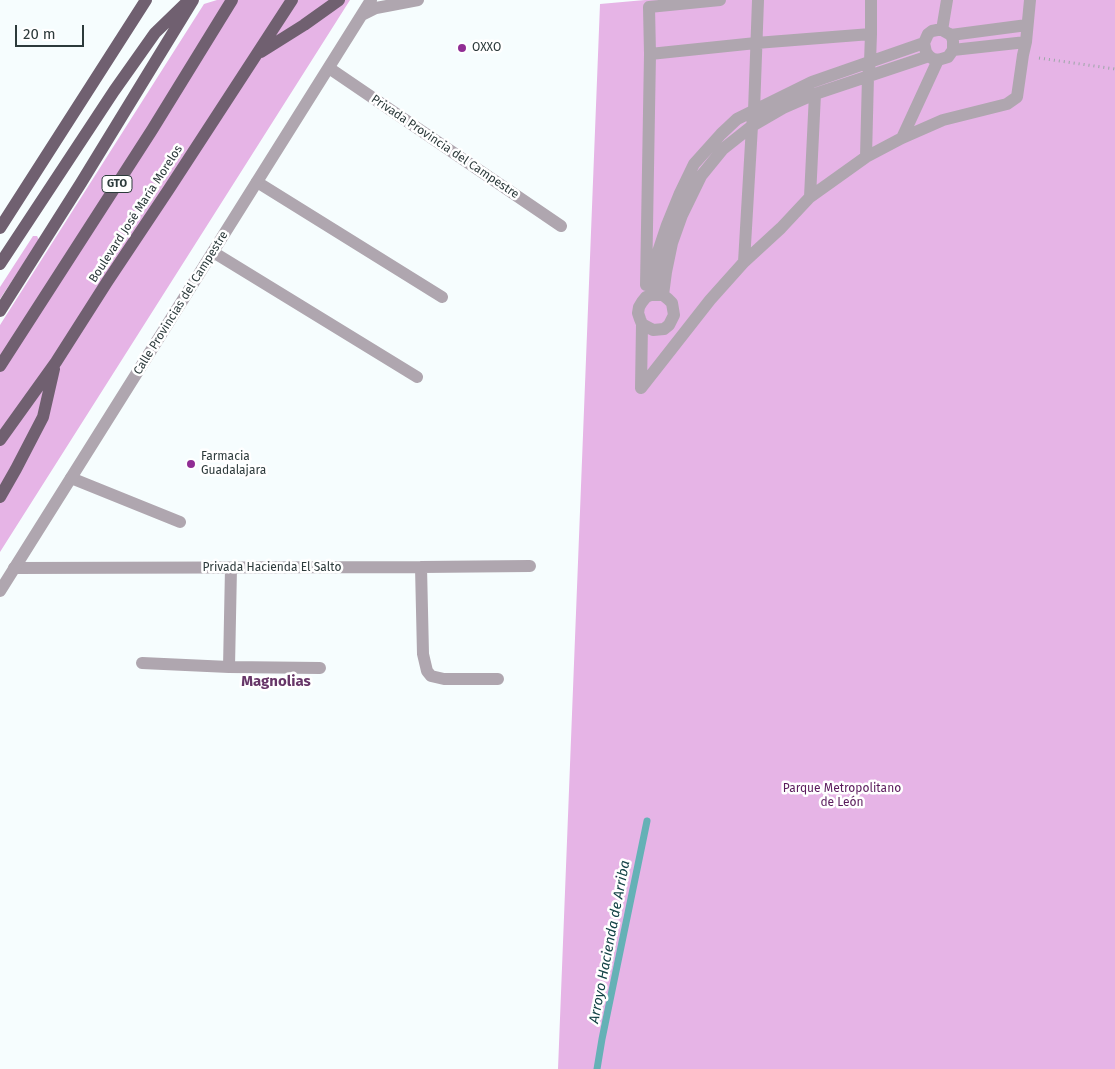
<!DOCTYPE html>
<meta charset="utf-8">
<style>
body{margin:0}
#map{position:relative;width:1115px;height:1069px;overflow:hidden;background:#f6fdfe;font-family:"Fira Sans",sans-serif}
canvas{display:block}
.scale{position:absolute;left:15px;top:25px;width:69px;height:22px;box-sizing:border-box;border:2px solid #2c3a3b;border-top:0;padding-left:6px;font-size:15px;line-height:18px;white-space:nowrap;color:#2c3a3b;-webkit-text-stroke:4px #fff;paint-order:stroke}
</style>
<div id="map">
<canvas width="1115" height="1069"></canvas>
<div class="scale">20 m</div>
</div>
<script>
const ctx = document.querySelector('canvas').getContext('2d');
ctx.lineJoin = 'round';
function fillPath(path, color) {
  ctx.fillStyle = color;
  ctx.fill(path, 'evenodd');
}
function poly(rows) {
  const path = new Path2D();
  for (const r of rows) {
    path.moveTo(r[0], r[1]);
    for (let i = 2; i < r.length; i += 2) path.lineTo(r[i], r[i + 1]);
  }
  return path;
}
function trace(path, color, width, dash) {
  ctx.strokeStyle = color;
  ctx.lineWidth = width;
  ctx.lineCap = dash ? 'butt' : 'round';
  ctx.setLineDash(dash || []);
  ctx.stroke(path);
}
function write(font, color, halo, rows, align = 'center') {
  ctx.font = font + ' "Fira Sans",sans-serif';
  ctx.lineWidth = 5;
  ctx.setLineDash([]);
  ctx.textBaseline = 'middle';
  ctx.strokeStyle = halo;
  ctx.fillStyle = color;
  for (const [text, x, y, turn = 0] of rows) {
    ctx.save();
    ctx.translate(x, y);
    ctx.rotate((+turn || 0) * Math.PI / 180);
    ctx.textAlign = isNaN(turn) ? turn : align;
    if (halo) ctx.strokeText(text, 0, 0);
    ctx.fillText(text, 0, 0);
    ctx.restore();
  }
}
fillPath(poly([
 [217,0,350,0,0,552,0,325,204,4],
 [645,0,1115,0,1115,1069,558,1069,600,4],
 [33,236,37,236,39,240,0,299,0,287]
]), '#e6b4e6');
trace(poly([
 [597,1069,602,1039,647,821]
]), '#65b1b6', 7);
trace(poly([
 [1039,58,1115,69]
]), '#9ca6a7', 3, [1, 4]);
trace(poly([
 [951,35,1027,25],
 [953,50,1026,42],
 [650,54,756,43,871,34],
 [902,138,938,60],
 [866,157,868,76,870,62,871,34,871,0],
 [810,197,815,94],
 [744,262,752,126,754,111,758,0],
 [646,285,650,54,649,7,720,0],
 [651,295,658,252,667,225,680,193,694,164,721,134,737,119,812,82,924,43],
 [663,295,666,272,672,243,682,215,701,176,723,149,752,126,783,108,815,94,929,56,933,59,938,60,948,57,953,50,953,40,951,35,942,30,937,30,932,31,928,34,924,43,926,52,929,56],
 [641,388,710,300,744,262,781,228,810,197,866,157,902,138,943,120,1007,104,1017,97,1023,55,1026,42,1030,0],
 [641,388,642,324,640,319,638,313,639,307,642,302,646,297,651,295,663,295,668,299,672,303,674,315,669,325,664,329,653,330,642,324],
 [71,478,180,522]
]), '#afa6af', 12);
trace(poly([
 [942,30,947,0],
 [329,68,561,226],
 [257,182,442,297],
 [213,252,417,377],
 [421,567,423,654,427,671,431,676,444,679,498,679],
 [14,568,421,567,530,566],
 [142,663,229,667,320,668],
 [229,667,231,568]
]), '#afa6af', 12);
trace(poly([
 [362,15,376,8,418,0],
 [0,591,371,0]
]), '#afa6af', 12);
trace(poly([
 [261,52,304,25,339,0],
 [0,228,146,0],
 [0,264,114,91,155,33,185,4],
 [0,311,81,183,193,0],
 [0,366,152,130,232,0],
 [0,440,56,362,107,282,169,189,292,0],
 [0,497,16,469,43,417,54,369]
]), '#706070', 12);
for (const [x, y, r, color] of [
 [462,48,5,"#902d94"],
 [191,464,5,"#902d94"]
]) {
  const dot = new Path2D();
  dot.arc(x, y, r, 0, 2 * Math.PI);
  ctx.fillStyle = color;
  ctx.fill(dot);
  trace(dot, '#fff', 2);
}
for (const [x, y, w] of [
 [117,184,30]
]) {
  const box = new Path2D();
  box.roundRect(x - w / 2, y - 8.5, w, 17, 4);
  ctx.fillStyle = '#fff';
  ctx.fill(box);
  trace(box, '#2c3a3b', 1);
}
write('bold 11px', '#2c3a3b', null, [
 ["GTO",117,184]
]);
write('12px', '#2c3a3b', '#fff', [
 ["OXXO",472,48],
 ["Farmacia",201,457],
 ["Guadalajara",201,471]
], 'left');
write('12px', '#2c3a3b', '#fff', [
 ["Privada Provincia del Campestre",445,147,34],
 ["Boulevard José María Morelos",136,214,-57],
 ["Calle Provincias del Campestre",181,303,-58],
 ["Privada Hacienda El Salto",272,568]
]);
write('12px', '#5a1b5c', '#fff', [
 ["Parque Metropolitano",842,789],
 ["de León",842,803]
]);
write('italic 14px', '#134346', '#fff', [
 ["Arroyo Hacienda de Arriba",610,942,-79]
]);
write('bold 15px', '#673668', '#fff', [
 ["Magnolias",276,682]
]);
</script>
